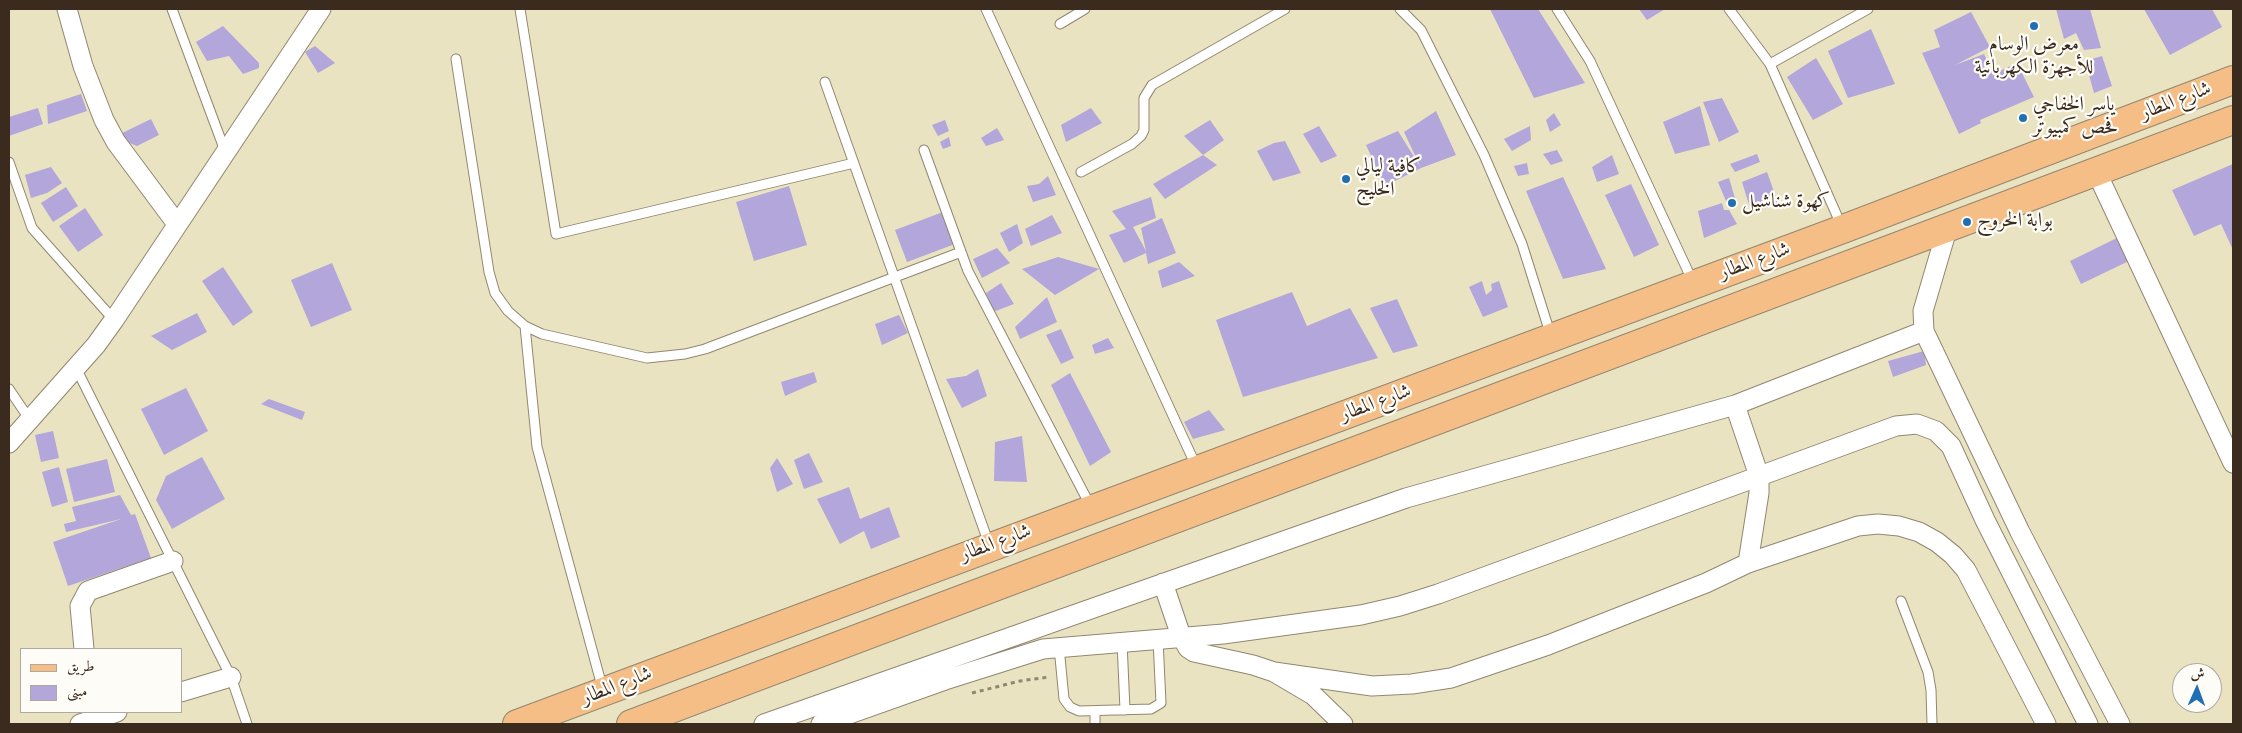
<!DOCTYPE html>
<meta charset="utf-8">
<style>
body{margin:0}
#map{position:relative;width:2242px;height:733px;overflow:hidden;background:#e9e3c2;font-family:"IM FELL English",Amiri,serif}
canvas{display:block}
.frame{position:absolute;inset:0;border:10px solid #3b2a1e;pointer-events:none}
.legend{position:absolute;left:20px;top:648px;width:162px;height:65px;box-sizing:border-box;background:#fdfcf7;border:1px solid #afa8a0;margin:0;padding:6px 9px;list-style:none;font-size:15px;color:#3b2a1e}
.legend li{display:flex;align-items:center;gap:10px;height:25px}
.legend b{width:25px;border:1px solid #afa8a0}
.north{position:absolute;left:2172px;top:663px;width:50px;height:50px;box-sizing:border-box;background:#fdfcf7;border:1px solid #afa8a0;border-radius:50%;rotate:2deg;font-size:14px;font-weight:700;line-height:20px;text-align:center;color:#3b2a1e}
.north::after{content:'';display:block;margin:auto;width:18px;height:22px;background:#1f6fb2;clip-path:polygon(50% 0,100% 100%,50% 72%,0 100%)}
</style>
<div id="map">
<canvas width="2242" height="733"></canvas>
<div class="frame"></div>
<ul class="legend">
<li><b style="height:6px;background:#f5be86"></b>طريق</li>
<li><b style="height:14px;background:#b2a6db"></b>مبنى</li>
</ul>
<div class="north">ش</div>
</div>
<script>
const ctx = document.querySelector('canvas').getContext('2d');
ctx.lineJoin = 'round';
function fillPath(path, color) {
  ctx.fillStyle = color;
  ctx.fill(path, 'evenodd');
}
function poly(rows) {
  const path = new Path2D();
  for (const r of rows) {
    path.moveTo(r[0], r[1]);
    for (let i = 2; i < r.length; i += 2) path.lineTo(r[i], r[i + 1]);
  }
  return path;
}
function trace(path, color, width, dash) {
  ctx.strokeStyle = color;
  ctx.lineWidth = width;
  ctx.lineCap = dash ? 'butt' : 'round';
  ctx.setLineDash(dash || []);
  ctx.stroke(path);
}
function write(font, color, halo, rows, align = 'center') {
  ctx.font = font + ' "IM FELL English",Amiri,serif';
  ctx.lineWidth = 4.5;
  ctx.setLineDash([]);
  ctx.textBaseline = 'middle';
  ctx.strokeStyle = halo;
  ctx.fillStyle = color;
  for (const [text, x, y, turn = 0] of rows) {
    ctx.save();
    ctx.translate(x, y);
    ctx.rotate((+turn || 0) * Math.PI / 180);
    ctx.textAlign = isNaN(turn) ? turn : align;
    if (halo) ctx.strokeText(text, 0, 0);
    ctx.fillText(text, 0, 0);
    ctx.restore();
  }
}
fillPath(poly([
 [1490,9,1538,9,1585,83,1534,98],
 [1639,9,1665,9,1647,20],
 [2056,9,2090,9,2101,48,2084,50,2076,33,2064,39],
 [2144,9,2212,9,2222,27,2170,55],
 [1971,12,1990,47,1955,65,1984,54,1993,74,2017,63,2034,97,1980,120,1981,123,1959,134,1922,53,1940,47,1934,30],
 [223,26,259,63,259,68,243,74,229,56,207,61,196,42],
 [1871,29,1895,84,1848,98,1828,51],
 [315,46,335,63,318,73,305,52],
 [2102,56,2112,86,2094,93,2085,61],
 [1816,58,1843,104,1813,120,1787,77],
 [81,94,87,111,48,124,47,105],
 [1722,98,1739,132,1719,142,1703,102],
 [1700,106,1710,145,1675,154,1663,122],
 [38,108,43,124,9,136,9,117],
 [1091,108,1102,123,1066,142,1061,125],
 [1436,111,1456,155,1421,168,1404,132],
 [1554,113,1561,125,1550,132,1546,120],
 [151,119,159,135,137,146,114,137],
 [945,120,949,131,938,136,932,125],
 [1210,120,1224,140,1203,155,1184,136],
 [1319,126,1337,156,1321,163,1303,134],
 [1530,126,1531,140,1512,151,1504,139],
 [997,128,1004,140,986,146,981,138],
 [1398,131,1421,168,1385,186,1366,145],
 [949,137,951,146,943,149,940,142],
 [1285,141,1301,173,1273,181,1257,151,1274,143],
 [1557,150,1563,161,1551,165,1543,154],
 [1757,154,1760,162,1735,172,1730,164],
 [1203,155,1217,165,1165,199,1153,184],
 [1612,155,1619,174,1597,182,1592,167],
 [1527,163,1529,174,1518,176,1514,166],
 [2233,164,2233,250,2221,224,2194,236,2172,190],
 [51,167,62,183,47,193,31,198,25,175],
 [1767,172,1778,203,1752,214,1742,182],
 [1048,176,1056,195,1033,202,1027,186,1039,184],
 [1563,177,1606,269,1563,279,1526,191],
 [1729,178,1737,205,1728,206,1718,182],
 [1631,184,1659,245,1634,257,1605,195],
 [789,186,807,245,754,261,736,202],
 [66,187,78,206,53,222,41,203],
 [1151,197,1156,218,1133,227,1146,251,1141,228,1162,218,1176,253,1148,264,1146,253,1124,263,1109,235,1126,229,1112,211],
 [1722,203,1724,210,1729,210,1737,224,1704,238,1698,211],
 [85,208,103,235,78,252,59,226],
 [943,212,955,244,907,262,895,230],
 [1052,215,1062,233,1031,246,1025,229],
 [1017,224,1023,243,1009,252,1000,233],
 [2119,237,2131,260,2081,284,2070,261],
 [997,248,1010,263,982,278,973,259],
 [1058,257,1099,269,1055,295,1022,269],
 [1179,262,1195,276,1162,288,1158,271],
 [332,263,352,310,311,327,291,280],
 [223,267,253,312,233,326,202,281],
 [1482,281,1486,295,1492,290,1491,284,1499,281,1508,307,1483,317,1469,287],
 [1001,283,1014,304,993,312,986,293],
 [1292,292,1307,326,1350,308,1378,358,1243,397,1216,320],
 [1047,297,1057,322,1020,339,1015,327],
 [1397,299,1418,346,1393,353,1370,308],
 [197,313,207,332,172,350,151,336],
 [899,315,908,333,882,345,875,324],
 [1061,329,1074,358,1061,364,1046,335],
 [1108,338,1114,348,1095,354,1092,345],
 [1924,351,1926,365,1893,377,1888,361],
 [978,369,987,396,962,408,946,379,966,376],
 [814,372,817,382,785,396,781,382],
 [1070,373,1111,452,1090,466,1051,385],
 [186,388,208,431,164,455,141,409],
 [269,399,305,412,302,420,261,404],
 [1209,410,1225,430,1193,439,1184,422],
 [53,431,59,458,41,462,35,435],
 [1022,436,1027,482,994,481,995,442],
 [809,453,823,482,804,489,794,460],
 [202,457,225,499,172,529,156,500,166,476],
 [777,458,793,484,777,492,770,468],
 [107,459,115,492,74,502,66,469],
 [59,467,68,502,52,507,42,472],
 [849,487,860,519,889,507,900,537,871,549,864,531,840,544,817,499],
 [120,495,131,515,135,514,151,558,68,586,53,542,121,519,66,532,64,524,76,521,72,507]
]), '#b2a6db');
const service = poly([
 [172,9,225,151],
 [520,9,556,234,854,163],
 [986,9,1197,468],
 [1400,9,1421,30,1484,155,1522,244,1551,336],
 [1557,9,1590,61,1693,282],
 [1729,9,1770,64,1842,227],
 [1060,24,1085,9],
 [456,59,489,272,495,293,508,311,525,326,542,334,647,358,685,354,705,349,961,252],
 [1770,64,1868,9],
 [825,82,989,544],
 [924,150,968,271,1091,507],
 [9,162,32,228,114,320],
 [1081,172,1132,144,1141,136,1144,130,1144,98,1152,85,1285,9],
 [525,326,537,447,603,690],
 [76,368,231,677,247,724],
 [9,389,30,420],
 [1901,601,1928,672,1931,690,1932,724],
 [1122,642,1125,710],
 [1059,647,1064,699,1070,707,1079,711,1151,709,1161,703,1158,639],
 [1095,711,1095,724]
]);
const minor = poly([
 [67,9,83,66,104,120,116,142,177,224],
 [2096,171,2233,463],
 [1948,226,1923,311,1924,331,2020,532,2120,724],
 [1735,405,1759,476,1759,493,1748,563],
 [9,443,96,345,114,320,321,9],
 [1163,583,1181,636,1188,648,1194,652,1253,665,1274,672,1313,695,1343,724],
 [84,649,80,606,88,591,173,561],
 [1274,672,1372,686,1412,684,1451,678,1548,645,1706,583,1748,563,1858,526,1878,524,1899,526,1919,532,1937,542,1953,555,1966,570,2046,724],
 [181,692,231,677],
 [80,724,117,712],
 [764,724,1406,498,1735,405,1924,331],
 [821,724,945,680,1043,649,1223,634,1361,615,1400,606,1438,594,1896,426,1917,424,1936,431,1951,446,1985,520,2088,724]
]);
const primary = poly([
 [517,724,1843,229,2233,80],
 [631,724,2233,120]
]);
trace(service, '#928670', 11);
trace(minor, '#928670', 21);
trace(primary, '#928670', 30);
trace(poly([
 [972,693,1020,681,1049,677]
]), '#928670', 3, [4, 4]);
trace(service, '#fff', 9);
trace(minor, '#fff', 19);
trace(primary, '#f5be86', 28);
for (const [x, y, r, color] of [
 [2034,26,5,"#1f6fb2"],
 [2023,118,5,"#1f6fb2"],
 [1346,179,5,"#1f6fb2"],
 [1732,203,5,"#1f6fb2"],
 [1967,222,5,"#1f6fb2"]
]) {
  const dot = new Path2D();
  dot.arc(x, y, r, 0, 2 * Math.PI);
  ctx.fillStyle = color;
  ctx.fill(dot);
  trace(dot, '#fdfcf7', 2);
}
write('20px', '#3b2a1e', '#fdfcf7', [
 ["معرض الوسام",2034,46,"center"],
 ["للأجهزة الكهربائية",2034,69,"center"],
 ["ياسر الخفاجي",2033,106],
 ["فحص كمبيوتر",2033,129],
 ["كافية ليالي",1356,168],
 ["الخليج",1356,191],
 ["كهوة شناشيل",1742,203],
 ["بوابة الخروج",1977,222]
], 'left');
write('20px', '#3b2a1e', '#fdfcf7', [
 ["شارع المطار",2176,102,-21],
 ["شارع المطار",1755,262,-20],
 ["شارع المطار",1376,404,-20],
 ["شارع المطار",996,544,-20],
 ["شارع المطار",617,687,-21]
]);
</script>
